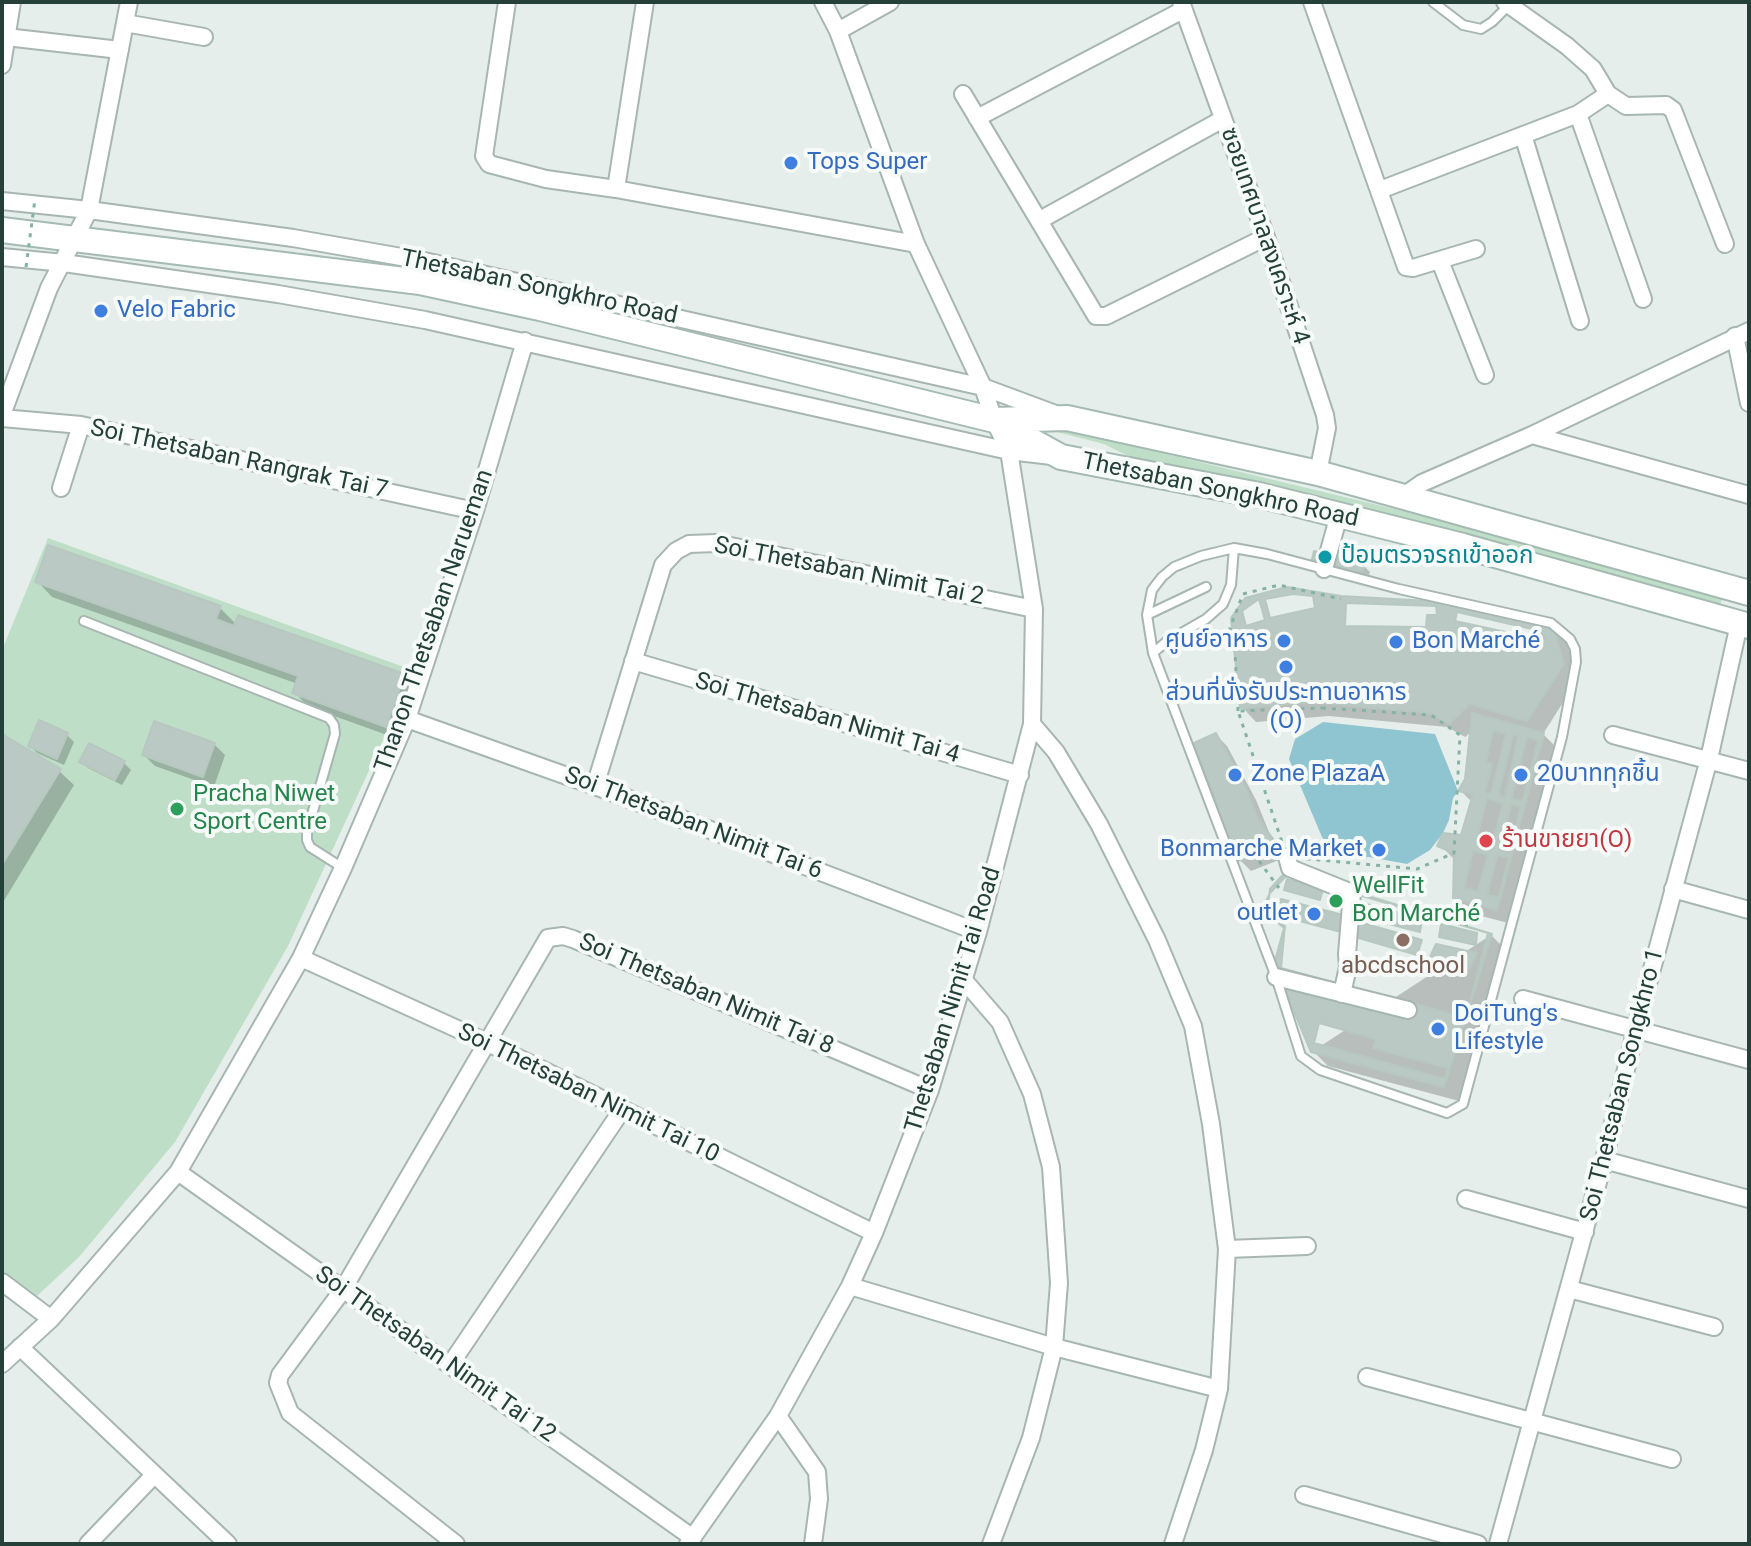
<!DOCTYPE html>
<meta charset="utf-8">
<style>
body{margin:0}
#map{position:relative;width:1751px;height:1546px;overflow:hidden;background:#e5eeea;font-family:Roboto,sans-serif}
canvas{display:block}
.frame{position:absolute;inset:0;border:4px solid #244039;pointer-events:none}
</style>
<div id="map">
<canvas width="1751" height="1546"></canvas>
<div class="frame"></div>
</div>
<script>
const ctx = document.querySelector('canvas').getContext('2d');
ctx.lineJoin = 'round';
function fillPath(path, color) {
  ctx.fillStyle = color;
  ctx.fill(path, 'evenodd');
}
function poly(rows) {
  const path = new Path2D();
  for (const r of rows) {
    path.moveTo(r[0], r[1]);
    for (let i = 2; i < r.length; i += 2) path.lineTo(r[i], r[i + 1]);
  }
  return path;
}
function trace(path, color, width, dash) {
  ctx.strokeStyle = color;
  ctx.lineWidth = width;
  ctx.lineCap = dash ? 'butt' : 'round';
  ctx.setLineDash(dash || []);
  ctx.stroke(path);
}
function write(font, color, halo, rows, align = 'center') {
  ctx.font = font + ' Roboto,"Noto Sans Thai",sans-serif';
  ctx.lineWidth = 8;
  ctx.setLineDash([]);
  ctx.textBaseline = 'middle';
  ctx.strokeStyle = halo;
  ctx.fillStyle = color;
  for (const [text, x, y, turn = 0] of rows) {
    ctx.save();
    ctx.translate(x, y);
    ctx.rotate((+turn || 0) * Math.PI / 180);
    ctx.textAlign = isNaN(turn) ? turn : align;
    if (halo) ctx.strokeText(text, 0, 0);
    ctx.fillText(text, 0, 0);
    ctx.restore();
  }
}
fillPath(poly([
 [1054,427,1411,513,1709,591,1719,594,1722,599,1720,605,1713,608,1136,460,1104,444,1049,430],
 [48,538,415,671,288,946,175,1142,79,1257,37,1296,2,1271,2,650]
]), '#bfdec8');
fillPath(poly([
 [1323,722,1435,734,1458,791,1453,798,1449,820,1443,833,1430,850,1407,864,1369,857,1338,859,1322,837,1289,759,1295,739]
]), '#8fc5d1');
fillPath(poly([
 [1363,565,1370,572,1368,578,1320,569],
 [38,582,220,608,237,625,404,676,418,690,401,740,309,707,294,692,298,684,52,597],
 [1552,628,1567,644,1578,679,1543,734,1558,749,1512,924,1470,913,1455,898,1455,860,1440,845,1463,837,1472,802,1461,791,1467,780,1472,731,1465,737,1447,727,1329,716,1256,722,1242,707],
 [67,735,74,742,64,765,37,753,30,746],
 [1216,735,1227,746,1256,800,1269,832,1281,848,1282,856,1279,860,1251,871,1240,860],
 [2,736,59,771,74,785,2,904],
 [214,744,225,755,214,787,155,766,144,755],
 [81,761,124,763,131,770,122,785,88,768],
 [1491,935,1506,950,1459,1101,1328,1066,1313,1051]
]), '#0003');
const building = poly([
 [48,545,221,606,216,619,234,626,238,615,405,674,386,727,292,693,298,676,35,582,48,545],
 [1314,551,1364,564,1362,572,1352,570,1351,574,1311,563,1314,551],
 [1287,587,1341,596,1448,602,1553,627,1564,664,1527,721,1470,704,1449,724,1430,713,1313,702,1240,708,1231,618,1245,598,1287,587],
 [1293,594,1313,596,1315,608,1270,618,1265,599,1293,594],
 [1259,599,1265,620,1246,626,1242,611,1259,599],
 [1346,603,1436,606,1437,615,1427,615,1426,627,1345,626,1346,603],
 [1457,612,1541,631,1547,641,1455,621,1457,612],
 [1472,713,1544,733,1497,910,1453,898,1454,853,1437,846,1443,833,1461,835,1473,794,1458,791,1465,779,1472,713],
 [39,720,68,733,57,759,28,746,39,720],
 [154,721,215,743,203,777,142,755,154,721],
 [1493,730,1506,734,1491,794,1485,792,1492,764,1486,762,1493,730],
 [1216,733,1245,787,1258,819,1270,835,1272,845,1268,850,1238,861,1194,743,1216,733],
 [2,734,61,769,2,865,2,734],
 [1513,735,1518,736,1505,798,1498,795,1513,735],
 [1527,737,1538,740,1523,801,1511,799,1527,737],
 [89,743,125,761,115,780,79,762,89,743],
 [1487,798,1503,803,1492,846,1476,842,1487,798],
 [1511,804,1521,806,1509,853,1500,851,1511,804],
 [1473,851,1488,854,1478,891,1464,888,1473,851],
 [1497,855,1509,857,1499,897,1487,895,1497,855],
 [1288,869,1342,888,1492,934,1444,1087,1311,1052,1274,964,1284,928,1267,914,1270,889,1288,869],
 [1288,874,1488,933,1466,1018,1281,968,1285,926,1267,914,1265,903,1270,893,1288,874],
 [1287,879,1323,889,1320,900,1284,890,1287,879],
 [1281,899,1343,915,1341,932,1277,915,1281,899],
 [1363,903,1422,919,1420,932,1358,916,1363,903],
 [1356,921,1422,940,1417,955,1352,936,1356,921],
 [1441,924,1477,933,1476,945,1439,937,1441,924],
 [1436,944,1477,953,1470,968,1429,959,1436,944],
 [1319,1023,1376,1039,1373,1048,1448,1068,1445,1079,1314,1043,1319,1023]
]);
fillPath(building, '#bac9c3');
trace(building, '#b7c8c1', 2);
const lane = poly([
 [1433,2,1463,25,1481,29,1492,22,1509,5],
 [1234,548,1267,554,1399,589,1551,623,1570,639,1575,649,1576,662,1562,737,1463,1104,1447,1113,1320,1070,1301,1056,1276,977,1153,653,1166,642,1206,619,1223,604,1231,585,1234,548],
 [1147,615,1206,587],
 [84,621,329,718,334,725,335,734,307,832,307,840,310,847,343,868],
 [1153,653,1147,615,1152,590,1162,577,1174,567,1201,556,1234,548]
]);
const street = poly([
 [507,2,484,156,489,164,546,179,616,189,916,244],
 [1181,2,1266,237,1325,415,1327,428,1318,473],
 [1312,2,1406,267,1413,268,1476,249],
 [1505,2,1567,46,1593,69,1608,94,1626,106,1666,105,1673,110,1725,244],
 [125,23,204,37],
 [838,31,890,2],
 [6,37,120,50],
 [2,65,12,2],
 [963,94,1096,316,1106,316,1266,237],
 [1578,114,1643,299],
 [977,118,1183,10],
 [1523,135,1580,321],
 [616,189,645,2],
 [1380,190,1578,114,1608,94],
 [2,201,89,210,293,238,424,261,983,387,1053,413],
 [1040,220,1223,119],
 [2,257,64,263,278,294,425,320,1009,451,1052,456],
 [1440,261,1485,375],
 [1735,336,1749,403],
 [2,415,49,288,89,210,129,2],
 [2,418,81,425,475,511],
 [1532,435,1749,495],
 [61,488,81,425],
 [1402,497,1422,483,1532,435,1749,331],
 [1324,569,1339,515],
 [633,661,1020,775],
 [407,719,595,786,978,932],
 [1032,724,1056,752,1099,824,1157,940,1193,1026,1211,1124,1227,1249,1219,1389,1204,1450,1173,1544],
 [1613,735,1749,771],
 [595,786,663,565,676,551,689,544,716,543,1034,609],
 [1287,857,1290,868,1352,893,1347,954,1348,967,1342,994],
 [1673,889,1749,910],
 [301,958,486,1042,874,1233],
 [1276,977,1408,1010],
 [962,978,1000,1022,1032,1094,1051,1167,1059,1283,1054,1347,1031,1438,991,1544],
 [1523,999,1749,1060],
 [1604,1160,1749,1199],
 [178,1172,693,1538],
 [1466,1199,1585,1232],
 [1227,1249,1307,1246],
 [2,1282,51,1319],
 [850,1286,1054,1347,1219,1389],
 [1569,1289,1714,1327],
 [20,1347,228,1544],
 [2,1364,51,1319,178,1172,301,958,343,868,407,719,475,511,525,341],
 [450,1365,622,1110],
 [1367,1377,1672,1459],
 [778,1416,817,1472,819,1499,813,1544],
 [1304,1495,1478,1544],
 [88,1544,154,1475],
 [456,1544,290,1413,278,1383,280,1375,342,1291,548,938,563,936,573,939,930,1090],
 [688,1544,778,1416,850,1286,874,1233,930,1090,978,932,1032,724,1034,609,1009,451,994,420,983,387,916,244,838,31,823,2],
 [1498,1544,1604,1160,1636,1028,1709,759,1739,624]
]);
const secondary = poly([
 [2,230,420,282,540,308,994,420,1067,418,1318,473,1749,593],
 [996,421,1061,457,1259,495,1463,546,1749,626]
]);
trace(lane, '#a7b6b1', 12);
trace(street, '#a7b6b1', 20);
trace(secondary, '#a4bab2', 28);
trace(poly([
 [1322,708,1431,715,1460,735,1454,853,1417,869,1287,857,1238,711,1322,708],
 [1238,711,1235,652,1230,628,1243,594,1279,585,1341,599],
 [1253,853,1279,888],
 [1466,926,1474,901]
]), '#86b1a5', 3, [4, 6]);
trace(lane, '#fff', 8);
trace(street, '#fff', 16);
trace(secondary, '#fff', 24);
trace(poly([
 [26,267,35,199]
]), '#86b1a5', 3, [4, 6]);
for (const [x, y, r, color] of [
 [791,163,8,"#3f7fe0"],
 [101,311,8,"#3f7fe0"],
 [1325,557,8,"#0f9aa8"],
 [1284,641,8,"#3f7fe0"],
 [1396,642,8,"#3f7fe0"],
 [1286,667,8,"#3f7fe0"],
 [1235,775,8,"#3f7fe0"],
 [1521,775,8,"#3f7fe0"],
 [177,809,8,"#2e9e5b"],
 [1486,841,8,"#e0444e"],
 [1379,850,8,"#3f7fe0"],
 [1336,901,8,"#2e9e5b"],
 [1314,914,8,"#3f7fe0"],
 [1403,940,8,"#8d6e63"],
 [1438,1029,8,"#3f7fe0"]
]) {
  const dot = new Path2D();
  dot.arc(x, y, r, 0, 2 * Math.PI);
  ctx.fillStyle = color;
  ctx.fill(dot);
  trace(dot, '#f6faf8', 3);
}
write('24px', '#366cbe', '#f6faf8', [
 ["Tops Super",807,163],
 ["Velo Fabric",117,311],
 ["ศูนย์อาหาร",1268,641,"right"],
 ["Bon Marché",1412,642],
 ["ส่วนที่นั่งรับประทานอาหาร",1286,694,"center"],
 ["(O)",1286,722,"center"],
 ["Zone PlazaA",1251,775],
 ["20บาททุกชิ้น",1537,775],
 ["Bonmarche Market",1363,850,"right"],
 ["outlet",1298,914,"right"],
 ["DoiTung's",1454,1015],
 ["Lifestyle",1454,1043]
], 'left');
write('24px', '#244039', '#f6faf8', [
 ["ซอยเทศบาลสงเคราะห์ 4",1264,236,71],
 ["Thetsaban Songkhro Road",539,288,12],
 ["Soi Thetsaban Rangrak Tai 7",239,460,12],
 ["Thetsaban Songkhro Road",1220,491,12],
 ["Soi Thetsaban Nimit Tai 2",849,572,11],
 ["Thanon Thetsaban Narueman",435,621,-71],
 ["Soi Thetsaban Nimit Tai 4",827,719,16],
 ["Soi Thetsaban Nimit Tai 6",693,824,21],
 ["Soi Thetsaban Nimit Tai 8",706,995,23],
 ["Thetsaban Nimit Tai Road",954,1000,-73],
 ["Soi Thetsaban Songkhro 1",1623,1085,-76],
 ["Soi Thetsaban Nimit Tai 10",588,1094,26],
 ["Soi Thetsaban Nimit Tai 12",435,1355,35]
]);
write('24px', '#0d838f', '#f6faf8', [
 ["ป้อมตรวจรถเข้าออก",1341,557]
], 'left');
write('24px', '#27864d', '#f6faf8', [
 ["Pracha Niwet",193,795],
 ["Sport Centre",193,823],
 ["WellFit",1352,887],
 ["Bon Marché",1352,915]
], 'left');
write('24px', '#be3a42', '#f6faf8', [
 ["ร้านขายยา(O)",1502,841]
], 'left');
write('24px', '#785e54', '#f6faf8', [
 ["abcdschool",1403,967]
]);
</script>
